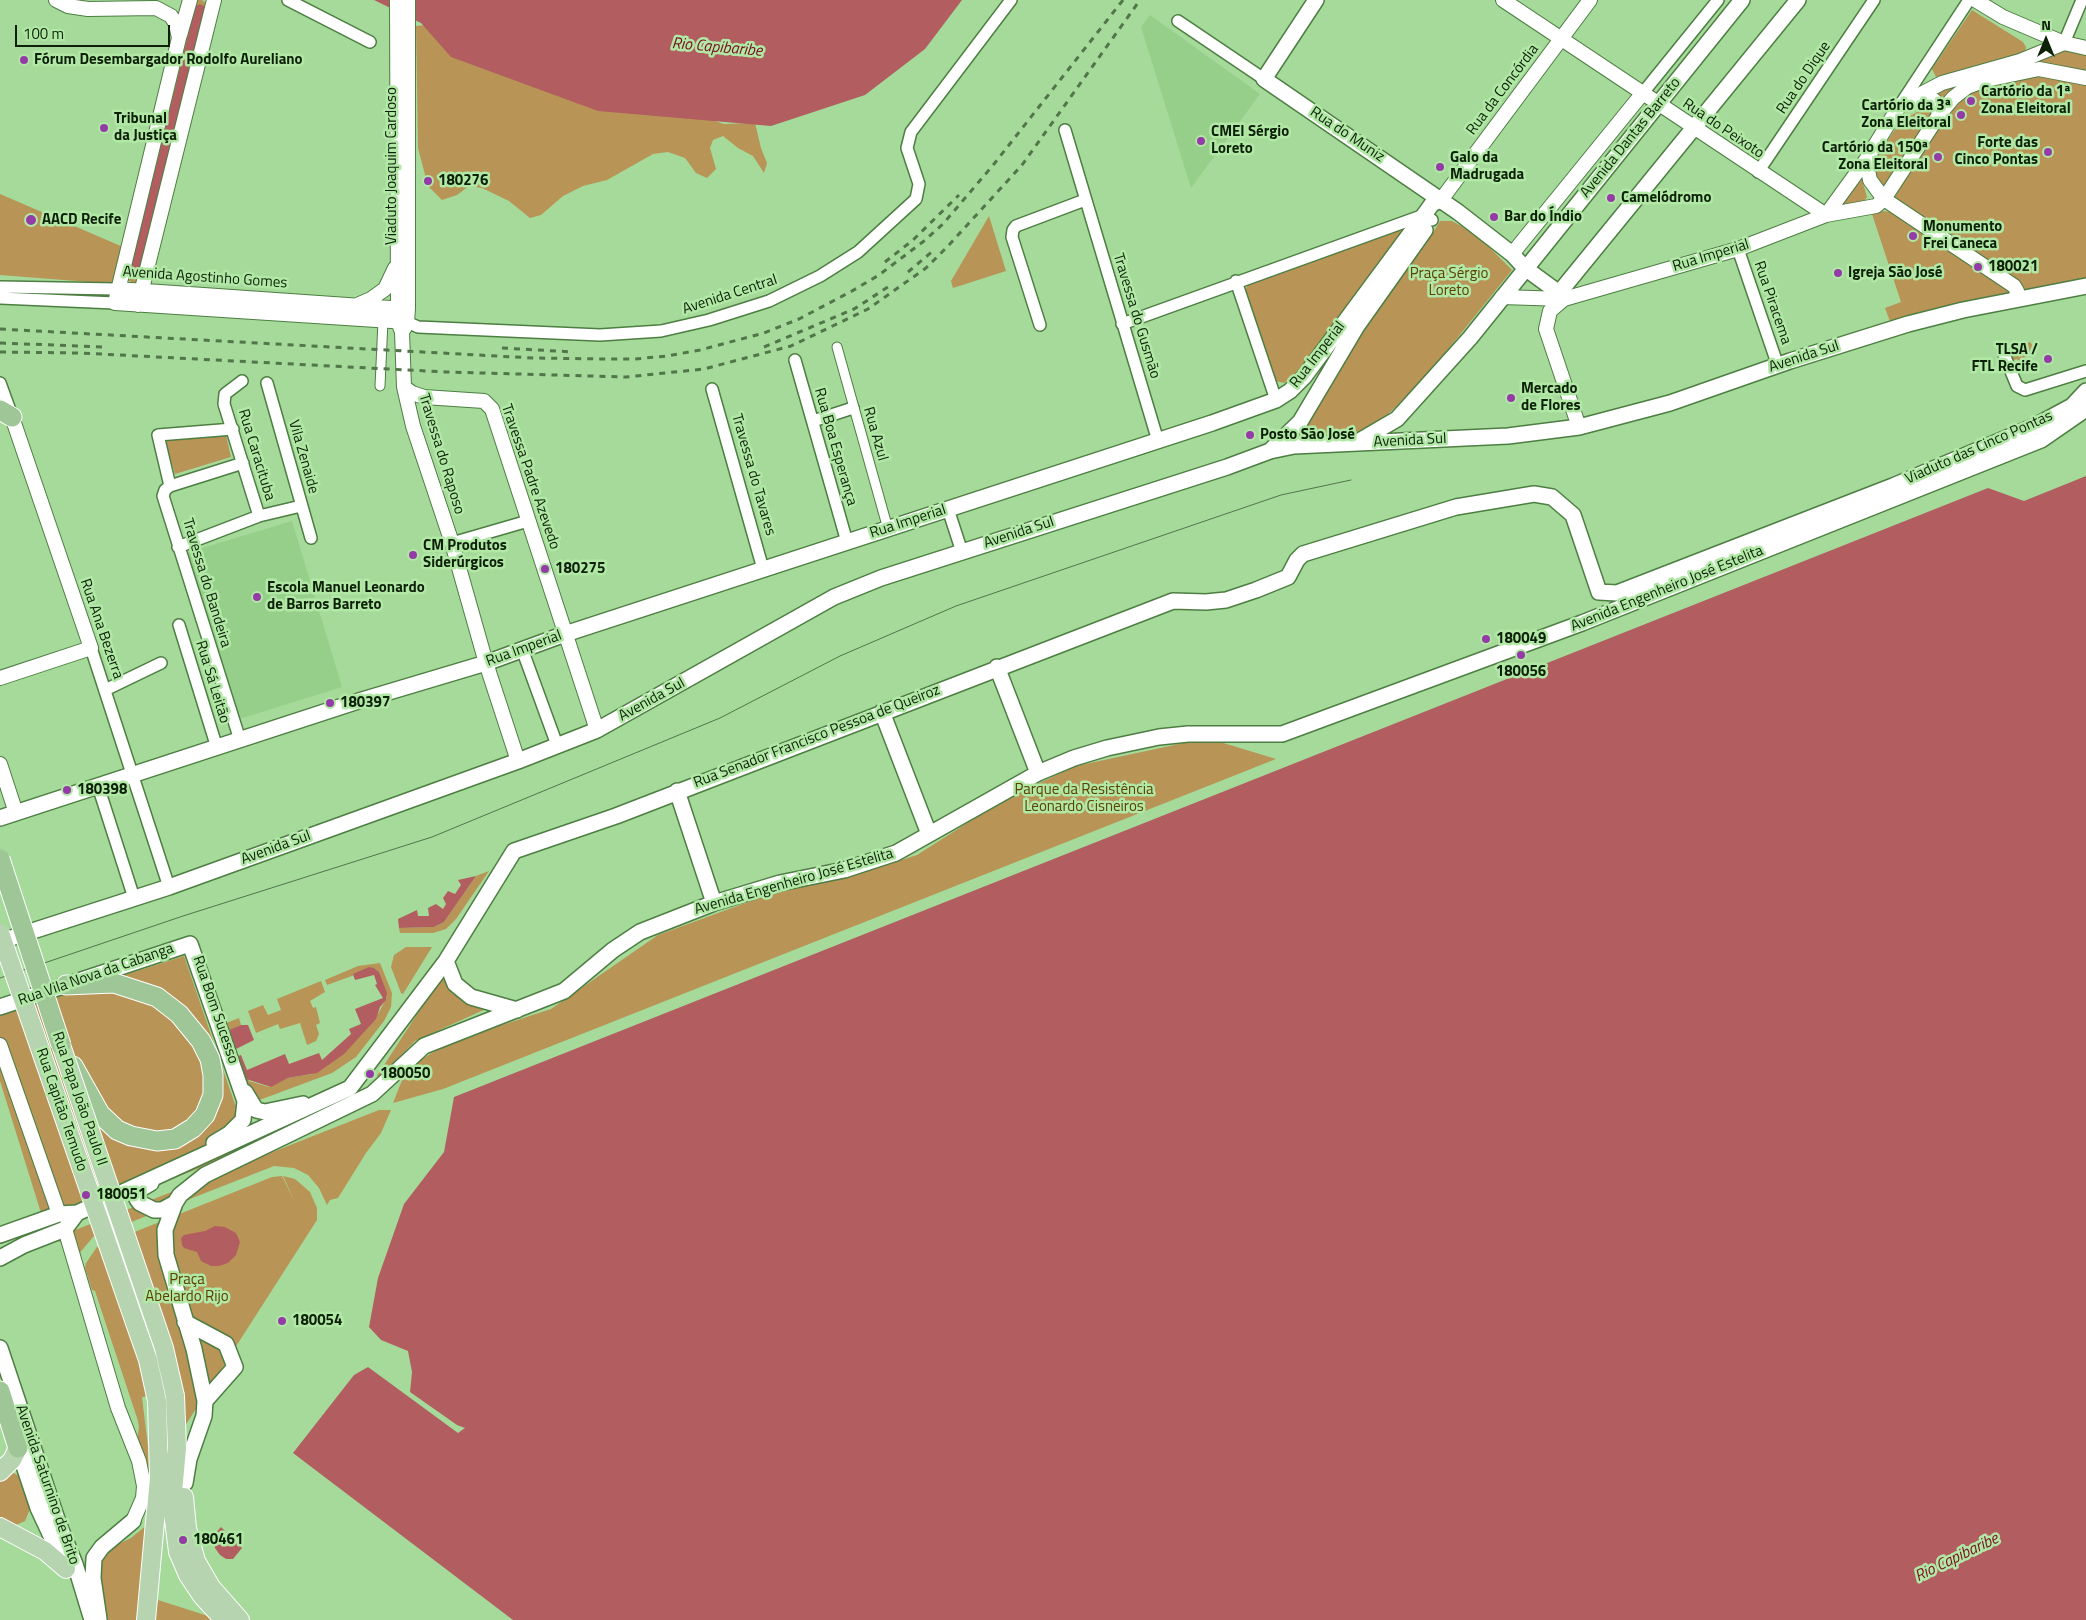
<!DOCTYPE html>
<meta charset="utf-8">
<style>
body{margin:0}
#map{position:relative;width:2086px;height:1620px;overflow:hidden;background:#a5da9a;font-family:"Titillium Web",sans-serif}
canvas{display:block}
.north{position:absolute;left:2021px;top:15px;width:50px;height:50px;-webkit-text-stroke:4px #b2e8a6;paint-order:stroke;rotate:0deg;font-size:14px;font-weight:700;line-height:20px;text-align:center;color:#0d2108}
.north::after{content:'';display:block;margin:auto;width:18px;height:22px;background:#0d2108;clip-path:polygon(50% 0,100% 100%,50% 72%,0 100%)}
.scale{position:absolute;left:15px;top:25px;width:155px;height:22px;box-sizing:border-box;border:2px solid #0d2108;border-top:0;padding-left:6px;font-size:15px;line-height:18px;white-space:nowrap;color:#0d2108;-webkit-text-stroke:4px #b2e8a6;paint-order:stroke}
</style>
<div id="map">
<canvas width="2086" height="1620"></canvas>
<div class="north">N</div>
<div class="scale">100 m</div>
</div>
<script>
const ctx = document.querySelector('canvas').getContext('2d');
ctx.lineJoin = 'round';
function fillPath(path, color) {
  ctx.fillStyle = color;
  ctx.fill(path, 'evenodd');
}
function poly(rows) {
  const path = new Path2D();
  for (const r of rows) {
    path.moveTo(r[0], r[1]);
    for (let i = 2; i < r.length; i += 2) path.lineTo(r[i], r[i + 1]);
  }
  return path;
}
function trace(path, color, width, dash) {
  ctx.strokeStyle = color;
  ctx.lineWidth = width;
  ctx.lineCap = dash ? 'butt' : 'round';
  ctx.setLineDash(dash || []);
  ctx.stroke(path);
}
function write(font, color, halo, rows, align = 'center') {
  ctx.font = font + ' "Titillium Web",sans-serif';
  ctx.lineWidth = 5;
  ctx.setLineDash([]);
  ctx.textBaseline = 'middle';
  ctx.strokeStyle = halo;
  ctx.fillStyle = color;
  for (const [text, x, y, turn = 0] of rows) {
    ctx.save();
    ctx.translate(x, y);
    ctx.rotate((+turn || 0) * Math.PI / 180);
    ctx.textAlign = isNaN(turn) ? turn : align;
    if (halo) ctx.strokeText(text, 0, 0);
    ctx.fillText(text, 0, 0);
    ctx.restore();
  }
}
fillPath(poly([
 [1150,15,1260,94,1191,188,1141,27],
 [292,521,342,687,239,719,186,553]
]), '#95cf89');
fillPath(poly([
 [195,0,202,0,211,7,143,277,136,282,131,282,123,277],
 [1972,10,2023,42,2026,47,2025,54,1941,78,1936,77,1932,69],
 [425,25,724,124,755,123,761,148,767,163,764,173,753,156,738,148,723,136,713,140,710,148,716,169,707,178,696,173,685,158,668,152,653,154,607,180,583,186,563,196,541,215,530,218,509,201,482,188,469,186,457,195,442,200,428,186,418,148,416,26],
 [2063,47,2086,52,2086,283,2027,293,1893,200,1943,115,1921,95],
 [1926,107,1932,108,1935,112,1885,187,1882,187,1878,183,1873,162,1901,121],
 [1860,179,1862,180,1867,197,1865,200,1844,206,1843,203],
 [0,194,123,247,115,284,0,275],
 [1882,211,1892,212,2016,292,1891,324,1885,308,1901,302,1872,214],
 [989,216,1006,271,953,288,951,281],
 [1440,221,1452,221,1463,227,1487,245,1512,270,1421,383,1386,416,1355,434,1297,437,1353,341,1426,244],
 [1400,226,1407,228,1301,371,1284,383,1275,381,1245,291,1248,284],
 [2030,342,2034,347,2032,351,2020,362,2017,359,2014,360,2006,349],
 [226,435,231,457,175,474,164,438],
 [1207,738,1276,759,443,1089,393,1103,406,1070,447,1043,551,1009,658,935,767,895,861,873,917,855,1005,799,1076,766],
 [489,871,456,919,446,929,433,933,400,933,399,928,434,927,444,922,476,876],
 [432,947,403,994,401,993,391,967,394,955,406,947],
 [184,956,250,1148,46,1229,0,1081,0,1015],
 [380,963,392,993,391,1007,384,1021,356,1057,332,1073,246,1105,219,1026,239,1018,241,1025,224,1032,249,1081,269,1087,288,1078,312,1074,378,1014,387,997,379,972,374,968,327,985,325,980,358,966],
 [443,974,488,1008,415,1041,379,1078,377,1076],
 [321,981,325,992,310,1001,313,1008,316,1007,320,1023,316,1025,319,1034,316,1041,307,1045,300,1023,280,1029,278,1024,256,1033,248,1011,263,1005,268,1015,281,1010,277,999],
 [379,1110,391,1110,381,1133,366,1153,338,1198,330,1200,327,1205,319,1188,308,1175,294,1168,274,1166,93,1237,78,1255,63,1242,50,1240],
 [282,1176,295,1202,283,1176,295,1179,310,1192,317,1208,317,1220,183,1429,175,1393,142,1397,148,1447,150,1485,137,1441,139,1427,138,1421,95,1291,92,1290,85,1268,86,1263,97,1247,272,1177],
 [11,1472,20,1476,30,1509,25,1521,16,1525,0,1521,0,1479],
 [147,1525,137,1620,98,1620,88,1579,108,1549,131,1538],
 [158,1600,208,1616,212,1620,154,1620]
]), '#b89456');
fillPath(poly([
 [374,0,962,0,925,49,865,95,771,126,598,111,451,57,421,23],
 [2086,476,2086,1620,513,1620,293,1453,354,1375,368,1367,458,1433,465,1428,457,1425,410,1392,412,1372,408,1351,381,1340,369,1327,378,1278,404,1204,444,1152,454,1097,1988,488,2024,501],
 [476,876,444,922,434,927,399,928,398,919,417,910,418,916,429,916,428,908,436,904,443,909,446,904,443,898,448,891,455,894,461,885,458,880],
 [369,967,374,968,379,972,387,993,386,1000,380,1007,376,1019,344,1054,317,1073,288,1078,271,1087,246,1079,224,1032,241,1025,248,1025,254,1040,236,1049,238,1056,241,1055,247,1070,285,1054,289,1064,319,1053,322,1060,351,1034,349,1029,361,1024,355,1009,383,998,375,985,377,984,374,975,355,980,353,974],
 [215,1226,225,1227,236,1233,240,1242,236,1255,228,1263,219,1266,211,1266,201,1261,197,1252,184,1248,182,1245,181,1238,184,1235,205,1231],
 [221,1527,242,1548,233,1559,226,1559,220,1555,215,1548,214,1535]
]), '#b25e60');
trace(poly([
 [136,271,200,10]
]), '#b25e60', 11);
const pedestrian = poly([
 [837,347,888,529],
 [380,386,383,321]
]);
const minor = poly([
 [288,0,370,42],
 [1178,21,1264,79],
 [2064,43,2082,0],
 [1642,94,1718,0],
 [1900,105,1969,0],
 [1065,130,1158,441],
 [1758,172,1874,0],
 [1738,249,1778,366],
 [1236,281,1276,400],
 [0,287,117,289],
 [0,298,115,303],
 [407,322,418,327,600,335,661,331,709,320,769,301,820,276,858,252,916,199,919,184,907,148,911,132,1011,0],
 [1122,324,1424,215,1432,220],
 [1040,325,1012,237,1013,230,1016,226,1085,200],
 [2003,352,2017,386,2025,390,2086,371],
 [795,360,847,542],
 [242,381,225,394,224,404,259,516],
 [0,383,12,416],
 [267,383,311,538],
 [712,389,763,569],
 [813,421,853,408],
 [170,486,158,435,233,429],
 [948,509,962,552],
 [452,543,528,521],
 [178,547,259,516,301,506],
 [179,625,217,748],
 [91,648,169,887],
 [522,649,557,745],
 [105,690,161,663],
 [240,740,163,496,165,490,170,486,243,463],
 [98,786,134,898]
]);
const tertiary = poly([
 [56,0,68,6,88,9,156,8,171,16,176,24,179,38,115,303,407,322],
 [397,0,398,309,398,322,402,332,404,387,413,426,452,543,486,663,518,761],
 [1503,0,1826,215],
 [1975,0,2003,17,2064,43,2086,48],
 [180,35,190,0],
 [1912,99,1920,97,1934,100,1937,104,1939,115],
 [1866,160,1870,180,1884,199,2014,286,2017,291,2016,299],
 [1441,200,1590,0],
 [1826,215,1866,160,1900,105,1942,83,2020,61,2064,43],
 [1512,254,1642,94],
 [117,289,405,309],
 [1502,297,1564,299,1738,249,1826,215,1876,206,1884,199,1939,115,1953,98,1967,87,1986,80,2039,69,2086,78],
 [1564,299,1550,311,1546,329,1579,427],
 [138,305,214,0],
 [357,305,371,299,385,289,395,268],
 [404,329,407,322,408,309,408,0],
 [404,387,412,393,424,397,484,401,492,409,597,730],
 [0,678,91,648,12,417],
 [0,764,16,813],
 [0,1045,59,1214],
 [65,1229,118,1408,139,1461,144,1486,143,1498,133,1521]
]);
const secondary = poly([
 [1316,0,1264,79,1458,212,1512,254,1525,268,1559,293,1798,0],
 [1361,440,1397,419,1470,338,1742,0],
 [1271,450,1300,422,1357,326,1425,230],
 [997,667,1038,773],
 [882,712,929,834],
 [677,791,714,903],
 [0,818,352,703,486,663,565,634,1212,423,1276,400,1290,391,1304,377,1424,215,1432,204,1441,200],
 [14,937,169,887,518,761,597,730,834,597,881,578,1227,467,1270,451,1294,446,1508,436,1579,427,1670,403,1790,361,1908,324,1963,310,2086,286],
 [446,961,455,984,471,997,517,1010],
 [0,1007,190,944,245,1101,243,1120,229,1134,214,1143],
 [245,1092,256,1110,265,1112,303,1104],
 [151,1183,139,1190,137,1199,140,1203,154,1210,162,1210,175,1203],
 [0,1235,59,1214,77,1213,350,1088,446,961,514,851,616,816,1173,601,1206,602,1226,600,1256,590,1288,577,1297,560,1303,554,1456,507,1534,494,1552,497,1573,515,1599,592,1617,593,1893,486,2035,426,2072,406,2086,391],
 [0,1258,24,1245,65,1229,77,1213],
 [185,1322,226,1344,235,1367,205,1401],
 [0,1348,59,1525,75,1564,92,1620],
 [18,1448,38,1508,66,1568],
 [185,1483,189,1459,204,1416,205,1401,194,1349,166,1255,165,1230,175,1203,180,1195,205,1175,372,1094,424,1046,564,991,613,950,640,932,714,903,780,883,844,870,896,853,1038,773,1074,758,1107,748,1159,737,1188,734,1282,734,1582,623,2041,440,2086,409],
 [99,1619,93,1578,94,1558,102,1547,133,1521]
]);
const primary = poly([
 [175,1396,177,1448,172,1504,178,1552,188,1575,202,1596,224,1620],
 [0,1472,12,1460,18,1448],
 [184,1497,187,1528,196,1561,211,1587,240,1620],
 [0,1527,45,1551,66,1569],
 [146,1620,159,1478,157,1401]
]);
const trunk = poly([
 [0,410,12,417],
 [66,985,114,983,157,997,179,1014,201,1041,210,1059,213,1075,213,1095,205,1115,193,1128,175,1139,157,1141,131,1136,117,1130,100,1114,73,1066],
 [0,1391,18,1448]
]);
trace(pedestrian, '#4d7e42', 11);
trace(minor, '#4d7e42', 14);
trace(tertiary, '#4d7e42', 16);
trace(secondary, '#4d7e42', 18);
trace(primary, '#fff', 20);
trace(trunk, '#fff', 21);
trace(pedestrian, '#fff', 9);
trace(minor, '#fff', 11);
trace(tertiary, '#fff', 14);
trace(secondary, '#fff', 15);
trace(primary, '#b7d4b1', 18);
trace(trunk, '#9fc697', 19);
trace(poly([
 [0,978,183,916,432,837,720,718,840,656,956,606,1281,495,1351,480]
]), '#52754a', 1);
trace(poly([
 [885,262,913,240,959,195],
 [908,272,934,250],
 [0,329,533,358,604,359,635,359,667,356,700,350,764,333,799,319,852,291,879,275,924,241,943,224,994,164,1123,0],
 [0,343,105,347],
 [764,347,854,309,888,287],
 [502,348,574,352],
 [0,352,81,353,446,372,626,377,704,369,791,346,868,309,926,268,948,246,1022,165,1140,0]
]), '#52754a', 3, [6, 6]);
const primaryBridge = poly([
 [0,933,135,1323,148,1360,157,1401],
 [61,1045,164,1348,175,1396]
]);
const trunkBridge = poly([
 [0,859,61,1045]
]);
trace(primaryBridge, '#fff', 20, []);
trace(trunkBridge, '#fff', 21, []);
trace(primaryBridge, '#b7d4b1', 18);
trace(trunkBridge, '#9fc697', 19);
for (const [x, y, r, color] of [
 [24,60,5,"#943ba7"],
 [1971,101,5,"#943ba7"],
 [1961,115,5,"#943ba7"],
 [104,128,5,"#943ba7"],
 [1201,141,5,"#943ba7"],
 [2048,152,5,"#943ba7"],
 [1938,157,5,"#943ba7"],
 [1440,167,5,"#943ba7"],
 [428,181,5,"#943ba7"],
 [1611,198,5,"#943ba7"],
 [1494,217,5,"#943ba7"],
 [31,220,6,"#943ba7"],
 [1913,236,5,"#943ba7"],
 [1978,267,5,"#943ba7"],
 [1838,273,5,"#943ba7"],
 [2048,359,5,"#943ba7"],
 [1511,398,5,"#943ba7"],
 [1250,435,5,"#943ba7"],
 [413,555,5,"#943ba7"],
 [545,569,5,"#943ba7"],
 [257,597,5,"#943ba7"],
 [1486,639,5,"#943ba7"],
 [1521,655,5,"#943ba7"],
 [330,703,5,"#943ba7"],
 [67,790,5,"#943ba7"],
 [370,1074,5,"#943ba7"],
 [86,1195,5,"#943ba7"],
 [282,1321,5,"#943ba7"],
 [183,1540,5,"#943ba7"]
]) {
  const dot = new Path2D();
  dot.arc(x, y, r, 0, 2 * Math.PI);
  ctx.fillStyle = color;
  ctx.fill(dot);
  trace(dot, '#b2e8a6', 2);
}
write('bold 15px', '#0d2108', '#b2e8a6', [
 ["Fórum Desembargador Rodolfo Aureliano",34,60],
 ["Cartório da 1ª",1981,92],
 ["Zona Eleitoral",1981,109],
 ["Cartório da 3ª",1951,106,"right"],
 ["Zona Eleitoral",1951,123,"right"],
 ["Tribunal",114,119],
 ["da Justiça",114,136],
 ["CMEI Sérgio",1211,132],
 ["Loreto",1211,149],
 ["Forte das",2038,143,"right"],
 ["Cinco Pontas",2038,160,"right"],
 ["Cartório da 150ª",1928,148,"right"],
 ["Zona Eleitoral",1928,165,"right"],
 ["Galo da",1450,158],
 ["Madrugada",1450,175],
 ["180276",438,181],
 ["Camelódromo",1621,198],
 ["Bar do Índio",1504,217],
 ["AACD Recife",42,220],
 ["Monumento",1923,227],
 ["Frei Caneca",1923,244],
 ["180021",1988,267],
 ["Igreja São José",1848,273],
 ["TLSA /",2038,350,"right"],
 ["FTL Recife",2038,367,"right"],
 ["Mercado",1521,389],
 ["de Flores",1521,406],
 ["Posto São José",1260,435],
 ["CM Produtos",423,546],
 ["Siderúrgicos",423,563],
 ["180275",555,569],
 ["Escola Manuel Leonardo",267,588],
 ["de Barros Barreto",267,605],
 ["180049",1496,639],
 ["180056",1521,672,"center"],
 ["180397",340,703],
 ["180398",77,790],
 ["180050",380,1074],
 ["180051",96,1195],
 ["180054",292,1321],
 ["180461",193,1540]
], 'left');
write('15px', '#0d2108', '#b2e8a6', [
 ["Rua do Dique",1804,78,-56],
 ["Rua da Concórdia",1503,90,-53],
 ["Rua do Peixoto",1723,129,34],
 ["Rua do Muniz",1347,135,34],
 ["Avenida Dantas Barreto",1631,138,-51],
 ["Viaduto Joaquim Cardoso",392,166,-90],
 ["Rua Imperial",1711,256,-17],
 ["Avenida Agostinho Gomes",205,278,4],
 ["Avenida Central",730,295,-18],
 ["Rua Piracema",1772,303,71],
 ["Travessa do Gusmão",1136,316,73],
 ["Rua Imperial",1318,355,-52],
 ["Avenida Sul",1804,357,-18],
 ["Rua Azul",875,434,74],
 ["Avenida Sul",1410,441,-3],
 ["Rua Boa Esperança",835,447,74],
 ["Viaduto das Cinco Pontas",1979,448,-24],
 ["Travessa do Raposo",441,454,73],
 ["Rua Caracituba",256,455,73],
 ["Vila Zenaide",303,457,74],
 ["Travessa do Tavares",753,475,74],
 ["Travessa Padre Azevedo",530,477,71],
 ["Rua Imperial",908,522,-18],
 ["Avenida Sul",1019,533,-18],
 ["Travessa do Bandeira",206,583,73],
 ["Avenida Engenheiro José Estelita",1667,589,-22],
 ["Rua Ana Bezerra",101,629,71],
 ["Rua Imperial",524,649,-20],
 ["Rua Sá Leitão",212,682,73],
 ["Avenida Sul",652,700,-29],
 ["Rua Senador Francisco Pessoa de Queiroz",817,737,-21],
 ["Avenida Sul",276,848,-20],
 ["Avenida Engenheiro José Estelita",794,882,-16],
 ["Rua Vila Nova da Cabanga",96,975,-19],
 ["Rua Bom Sucesso",215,1010,71],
 ["Rua Papa João Paulo II",79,1099,71],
 ["Rua Capitão Temudo",61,1110,71],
 ["Avenida Saturnino de Brito",47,1485,71]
]);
write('15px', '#5d4000', '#b2e8a6', [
 ["Praça Sérgio",1449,274],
 ["Loreto",1449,291],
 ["Parque da Resistência",1084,790],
 ["Leonardo Cisneiros",1084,807],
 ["Praça",187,1280],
 ["Abelardo Rijo",187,1297]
]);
write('italic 16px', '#7a0e20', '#b2e8a6', [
 ["Rio Capibaribe",717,48,5],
 ["Rio Capibaribe",1957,1558,-26]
]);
</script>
